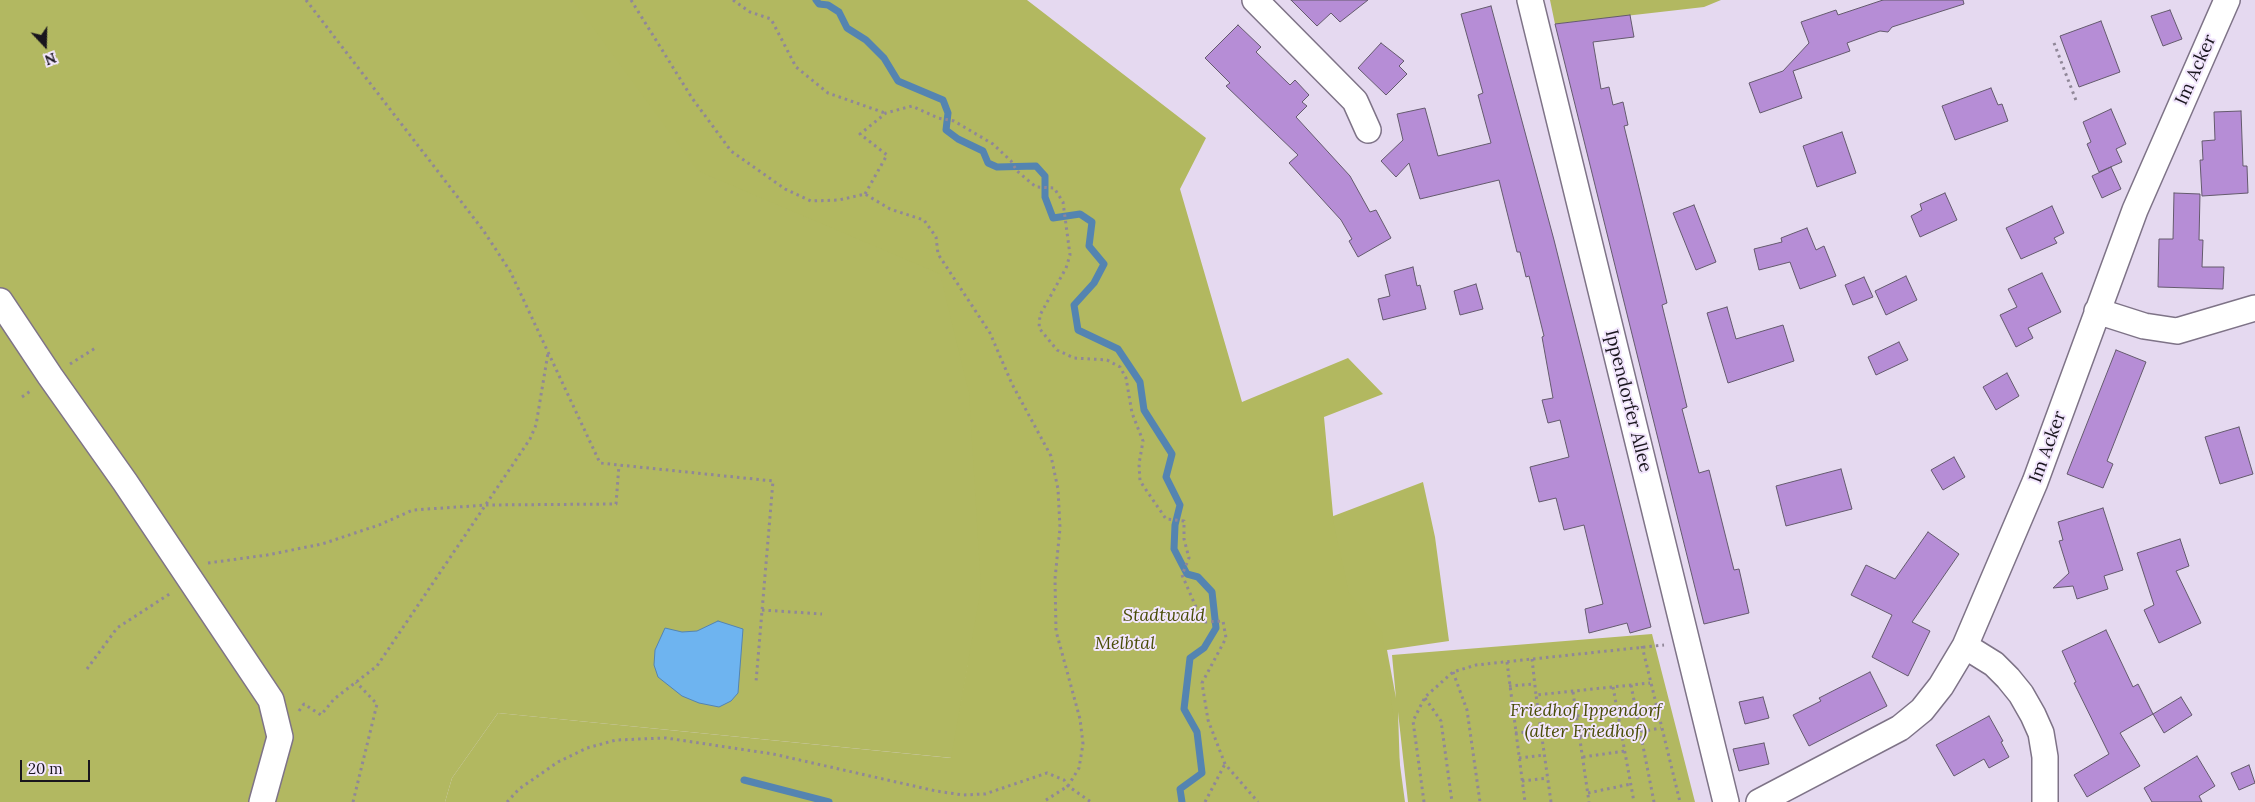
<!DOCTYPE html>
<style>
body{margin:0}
#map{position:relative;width:2255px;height:802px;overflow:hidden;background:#e5d9f0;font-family:Lora,serif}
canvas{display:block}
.north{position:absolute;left:20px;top:20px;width:50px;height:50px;-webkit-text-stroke:4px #f2e6fd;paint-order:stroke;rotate:159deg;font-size:14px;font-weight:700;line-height:20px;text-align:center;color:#19151d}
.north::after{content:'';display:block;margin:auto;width:18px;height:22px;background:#19151d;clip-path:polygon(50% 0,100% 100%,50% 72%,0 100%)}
.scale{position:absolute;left:20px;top:760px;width:70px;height:22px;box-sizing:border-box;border:2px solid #19151d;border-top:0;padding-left:6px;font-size:15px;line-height:18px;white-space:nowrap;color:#19151d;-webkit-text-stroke:4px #f2e6fd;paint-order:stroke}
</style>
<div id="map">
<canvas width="2255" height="802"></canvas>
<div class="north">N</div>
<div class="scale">20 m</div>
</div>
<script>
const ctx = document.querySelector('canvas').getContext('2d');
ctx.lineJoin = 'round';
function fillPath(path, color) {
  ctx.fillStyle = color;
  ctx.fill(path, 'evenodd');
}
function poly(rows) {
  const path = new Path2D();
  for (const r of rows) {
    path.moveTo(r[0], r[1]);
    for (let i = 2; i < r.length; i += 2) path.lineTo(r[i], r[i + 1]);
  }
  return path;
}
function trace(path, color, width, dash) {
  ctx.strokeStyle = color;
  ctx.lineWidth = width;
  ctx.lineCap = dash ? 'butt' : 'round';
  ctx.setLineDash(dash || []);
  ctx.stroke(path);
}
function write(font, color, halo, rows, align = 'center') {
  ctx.font = font + ' Lora,serif';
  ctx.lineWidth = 4;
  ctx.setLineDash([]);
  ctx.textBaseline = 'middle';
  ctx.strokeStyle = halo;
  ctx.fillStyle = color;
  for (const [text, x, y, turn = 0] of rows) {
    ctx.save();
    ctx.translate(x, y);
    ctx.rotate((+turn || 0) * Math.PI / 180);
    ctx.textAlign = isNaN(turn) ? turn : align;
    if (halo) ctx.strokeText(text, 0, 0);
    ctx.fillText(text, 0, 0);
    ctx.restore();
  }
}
fillPath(poly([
 [0,0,885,0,1249,548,1423,482,1435,537,1449,641,1387,650,1396,698,1392,655,1652,634,1695,802,1408,802,1398,712,1401,802,968,665,952,758,498,713,452,778,445,802,0,802],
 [1550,0,1721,0,1704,7,1555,24]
]), '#b2b861');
fillPath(poly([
 [573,0,1027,0,1206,138,1180,189,1242,402,1348,358,1383,394,1324,417,1334,525,1349,593,1382,632,1405,802,445,802,452,778,498,713,951,758,981,588,969,393,940,274,698,171]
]), '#b2b860');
const water = poly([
 [718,621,743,629,738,693,731,701,719,707,699,703,682,696,658,677,654,665,655,650,665,628,682,632,697,631,718,621]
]);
fillPath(water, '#6eb4f0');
trace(water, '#5484b1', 1);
trace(poly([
 [816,0,819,4,828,5,839,12,847,28,866,40,884,58,898,81,943,100,948,113,946,130,958,139,983,151,988,163,997,167,1036,166,1045,176,1045,197,1053,218,1080,214,1092,222,1089,246,1104,264,1094,283,1074,305,1078,330,1118,349,1140,382,1144,410,1172,454,1166,477,1180,505,1175,525,1174,549,1187,574,1198,577,1212,592,1216,628,1204,648,1190,658,1184,709,1197,732,1202,773,1180,789,1182,802],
 [744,780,829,802]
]), '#5484b1', 7);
const building = poly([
 [1291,0,1368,0,1340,22,1331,13,1317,26,1291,0],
 [1883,0,1963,0,1964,4,1892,27,1888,32,1880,31,1847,43,1850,51,1793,71,1802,98,1760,113,1749,83,1783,71,1809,43,1801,22,1836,10,1838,15,1883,0],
 [1491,6,1554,240,1651,627,1630,633,1627,623,1589,633,1585,609,1603,604,1584,525,1564,530,1556,498,1539,502,1530,467,1569,457,1560,420,1548,423,1542,400,1553,398,1542,337,1544,336,1529,276,1526,277,1520,252,1517,252,1499,180,1420,199,1409,163,1396,177,1381,161,1403,140,1397,114,1425,108,1438,156,1491,143,1478,95,1483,93,1461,14,1491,6],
 [2170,10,2182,39,2163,46,2151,16,2170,10],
 [1630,15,1634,37,1593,42,1601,89,1609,87,1613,105,1623,102,1628,125,1624,126,1667,303,1662,305,1687,407,1682,409,1699,473,1709,470,1734,570,1739,569,1749,613,1704,624,1555,24,1630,15],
 [2101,21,2120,72,2079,87,2060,36,2101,21],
 [1238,25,1261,47,1256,52,1290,85,1295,80,1309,95,1302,102,1307,106,1296,117,1350,176,1370,212,1376,210,1391,238,1358,257,1349,241,1352,239,1341,220,1289,163,1298,155,1226,86,1230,83,1205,58,1238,25],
 [1381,43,1404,61,1399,66,1407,74,1386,95,1358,68,1381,43],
 [1991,88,1998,105,2002,104,2008,121,1955,140,1942,106,1991,88],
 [2111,109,2126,144,2116,149,2122,162,2099,172,2087,144,2091,142,2083,122,2111,109],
 [2241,111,2243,166,2247,166,2248,193,2202,196,2200,160,2203,160,2202,141,2215,140,2214,112,2241,111],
 [1842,132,1856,173,1817,187,1803,146,1842,132],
 [2111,167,2121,189,2102,198,2092,176,2111,167],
 [1945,193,1957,220,1920,237,1911,216,1922,210,1920,204,1945,193],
 [2174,193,2200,194,2199,240,2203,240,2202,267,2224,267,2223,289,2158,287,2159,239,2173,239,2174,193],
 [1694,205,1716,262,1696,270,1673,213,1694,205],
 [2052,206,2064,233,2054,238,2057,243,2021,259,2006,228,2052,206],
 [1807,228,1816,250,1824,246,1836,276,1800,289,1790,262,1759,270,1754,249,1782,242,1781,238,1807,228],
 [1413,267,1417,286,1420,285,1426,309,1383,320,1378,299,1390,296,1385,275,1413,267],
 [2042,273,2061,312,2028,328,2033,338,2016,347,2000,315,2017,307,2008,289,2042,273],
 [1906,276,1917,300,1886,315,1875,291,1906,276],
 [1864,277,1873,297,1853,305,1845,285,1864,277],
 [1476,284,1483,309,1460,315,1454,291,1476,284],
 [1727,307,1736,339,1783,325,1794,361,1728,383,1707,313,1727,307],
 [1899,342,1908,360,1876,375,1868,357,1899,342],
 [2116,350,2146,362,2107,461,2113,464,2103,488,2067,474,2116,350],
 [2007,373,2019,396,1996,410,1983,387,2007,373],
 [2239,427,2253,474,2220,484,2205,437,2239,427],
 [1954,457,1965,477,1943,490,1931,470,1954,457],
 [1841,469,1852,509,1786,526,1776,486,1841,469],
 [2103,508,2123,570,2104,576,2108,589,2077,599,2073,586,2053,588,2069,573,2059,541,2063,540,2058,522,2103,508],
 [1928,532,1959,554,1912,622,1930,631,1908,676,1872,657,1892,615,1851,595,1866,565,1895,579,1928,532],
 [2180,539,2189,566,2176,571,2201,623,2159,643,2144,610,2154,605,2137,553,2180,539],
 [2106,630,2133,687,2138,684,2153,714,2120,733,2140,766,2087,797,2074,775,2109,754,2074,683,2076,682,2062,651,2106,630],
 [1870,672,1887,706,1809,746,1793,715,1821,701,1819,698,1870,672],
 [1763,697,1769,718,1745,724,1739,702,1763,697],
 [2181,697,2192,715,2164,733,2153,714,2181,697],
 [1989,716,2003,741,2001,742,2009,757,1989,768,1984,759,1954,776,1936,745,1989,716],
 [1764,743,1769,764,1739,771,1733,749,1764,743],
 [2197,756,2215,786,2199,796,2202,802,2152,802,2144,788,2197,756],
 [2249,765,2255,783,2239,790,2231,773,2249,765]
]);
fillPath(building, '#b68dd6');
trace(building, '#645a6d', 1);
const minor = poly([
 [1255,0,1355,101,1368,130],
 [1530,0,1726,802],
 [0,301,50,376,125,482,271,700,280,737,262,802],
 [2097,311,2144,326,2177,331,2255,308],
 [1965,646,1994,664,2008,678,2021,694,2033,715,2041,733,2045,757,2045,802],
 [1759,802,1900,728,1922,710,1941,686,1965,646,2035,482,2135,210,2227,0]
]);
trace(minor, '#7e7387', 28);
trace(poly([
 [306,0,483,230,510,271,600,463,773,481,756,682],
 [631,0,692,98,731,151,785,189,811,201,839,200,865,194,890,209,924,220,936,237,938,254,990,333,1012,384,1051,456,1058,489,1060,528,1055,579,1056,631,1080,719,1083,744,1079,768,1068,786,1043,802],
 [733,0,750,12,771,19,796,67,828,93,885,113],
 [2054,43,2077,103],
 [865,194,887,155,860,134,886,113,912,106,938,118,954,121,993,144,1011,161,1017,171,1036,187,1054,188,1063,202,1070,255,1066,268,1040,315,1039,328,1057,350,1074,358,1107,360,1120,367,1126,378,1132,413,1143,441,1139,464,1140,481,1166,519,1184,521,1184,539,1189,558,1182,575,1196,607,1205,622,1223,621,1226,638,1202,683,1208,720,1225,764,1258,802],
 [70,364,97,347],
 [22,397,32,390],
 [208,563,267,555,322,544,379,525,413,510,487,505,616,504,619,465],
 [762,610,822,614],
 [1642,646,1680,802],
 [1532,659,1536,695],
 [1507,662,1525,802],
 [87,669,117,628,171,593],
 [1453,672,1467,710,1480,802],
 [1631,685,1654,802],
 [1509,686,1534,684],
 [1613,687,1634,802],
 [1573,692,1589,802],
 [1425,698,1441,721,1452,802],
 [1512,709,1537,706],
 [299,711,304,704,321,715,334,699,377,666,530,439,536,425,548,353],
 [1577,716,1618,712],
 [1515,733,1541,731],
 [1622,735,1661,728],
 [1580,736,1621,731],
 [1583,757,1625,751],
 [1519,758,1544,755],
 [1522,781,1548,778],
 [1588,793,1631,784],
 [353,802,377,704,356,682],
 [507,802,519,789,558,762,587,748,616,740,666,738,773,754,936,791,963,795,985,794,1047,773,1064,780,1068,786,1091,802],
 [1205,802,1225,764],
 [1424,802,1413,721,1425,697,1453,672,1476,665,1664,645],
 [1551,802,1536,695,1650,683]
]), '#908798', 3, [2.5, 4]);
trace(minor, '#fff', 25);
write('18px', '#19151d', '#f2e6fd', [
 ["Im Acker",2196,70,-66],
 ["Ippendorfer Allee",1628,401,76],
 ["Im Acker",2048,447,-70]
]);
write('italic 18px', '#4a4d08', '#f2e6fd', [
 ["Stadtwald",1164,616],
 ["Melbtal",1125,644],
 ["Friedhof Ippendorf",1586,711],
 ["(alter Friedhof)",1586,732]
]);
</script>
